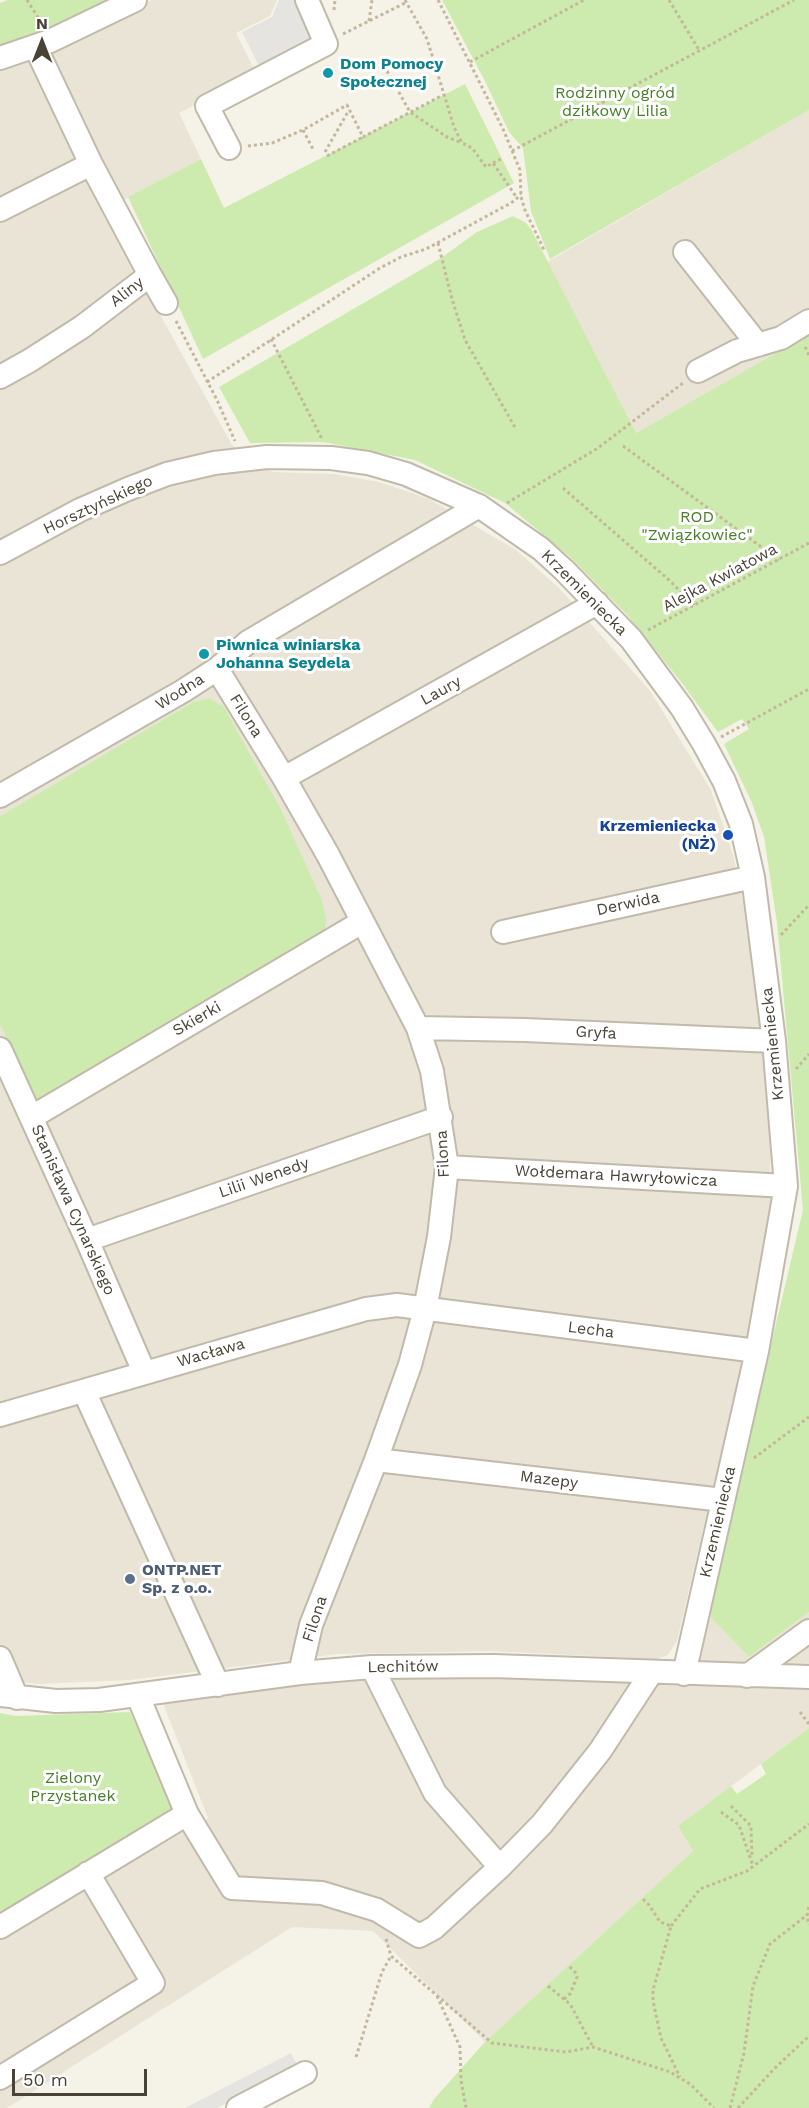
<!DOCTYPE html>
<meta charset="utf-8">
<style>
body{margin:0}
#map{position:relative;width:809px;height:2108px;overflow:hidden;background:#f5f2e8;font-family:"Work Sans",sans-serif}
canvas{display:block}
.north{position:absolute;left:12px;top:12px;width:60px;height:60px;-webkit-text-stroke:4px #fff;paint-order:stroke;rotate:0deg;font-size:16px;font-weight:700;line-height:24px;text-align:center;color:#494236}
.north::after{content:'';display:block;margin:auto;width:21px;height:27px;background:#494236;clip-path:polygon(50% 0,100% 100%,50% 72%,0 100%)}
.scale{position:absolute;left:12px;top:2069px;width:135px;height:27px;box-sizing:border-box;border:3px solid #494236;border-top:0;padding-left:8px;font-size:18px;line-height:21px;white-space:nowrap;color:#494236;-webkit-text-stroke:4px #fff;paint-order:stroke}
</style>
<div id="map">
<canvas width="809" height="2108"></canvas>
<div class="north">N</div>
<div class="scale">50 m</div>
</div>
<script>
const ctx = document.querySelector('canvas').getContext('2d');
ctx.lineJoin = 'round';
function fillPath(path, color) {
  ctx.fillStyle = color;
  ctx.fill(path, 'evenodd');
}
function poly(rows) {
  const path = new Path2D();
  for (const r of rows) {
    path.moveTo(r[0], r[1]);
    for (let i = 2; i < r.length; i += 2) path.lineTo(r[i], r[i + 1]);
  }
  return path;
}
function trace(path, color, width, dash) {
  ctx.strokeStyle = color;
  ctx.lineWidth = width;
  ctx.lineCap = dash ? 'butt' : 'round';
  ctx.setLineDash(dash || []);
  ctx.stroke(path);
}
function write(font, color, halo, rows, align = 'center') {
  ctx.font = font + ' "Work Sans",sans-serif';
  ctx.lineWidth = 6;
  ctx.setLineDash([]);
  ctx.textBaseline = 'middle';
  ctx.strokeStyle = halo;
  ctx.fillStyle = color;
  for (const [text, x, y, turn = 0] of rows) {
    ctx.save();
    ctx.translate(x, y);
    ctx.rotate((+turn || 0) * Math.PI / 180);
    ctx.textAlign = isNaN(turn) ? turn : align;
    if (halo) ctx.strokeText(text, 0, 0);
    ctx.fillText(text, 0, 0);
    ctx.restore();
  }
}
fillPath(poly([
 [152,0,277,0,270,16,236,33,256,73,179,113,201,159,103,211,232,445,272,472,334,474,379,482,429,499,516,550,560,589,650,691,711,790,733,855,742,897,769,1085,771,1218,752,1322,677,1641,668,1655,656,1659,490,1651,338,1654,130,1680,37,1684,0,1678,0,1025,38,1103,322,900,281,809,224,707,210,698,193,702,0,816,0,69,31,59],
 [809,110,809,334,636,433,547,262],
 [809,1612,809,1728,678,1826,693,1851,485,2042,373,1931,292,1927,7,2108,0,2108,0,1939,208,1818,159,1693,300,1673,684,1674,707,1614,749,1657]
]), '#e9e4d6');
fillPath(poly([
 [8,0,114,0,61,26,0,50,0,3],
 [442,0,809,0,809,110,550,259,531,211,523,148,509,132,485,81],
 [465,84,514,183,203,359,128,197,201,159,224,208],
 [513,216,526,223,531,229,636,433,809,334,809,1612,749,1657,707,1614,803,1210,777,923,764,837,752,803,724,744,749,729,742,719,718,732,678,678,627,615,569,556,505,503,415,460,323,442,250,443,219,387,441,258,477,232],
 [210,698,224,707,281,809,322,900,326,921,324,933,39,1104,0,1025,0,816,193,702],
 [130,1712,174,1809,0,1920,0,1713,16,1716],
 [809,1728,809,2108,429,2108,434,2099,485,2042,693,1851,678,1826,731,1786,737,1794,766,1774,761,1764]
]), '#ceebaf');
fillPath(poly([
 [279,0,299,0,316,42,261,70,242,32,272,17],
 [291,2053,298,2067,217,2108,185,2108]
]), '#e6e4e0');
const minor = poly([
 [0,58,50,41,135,0],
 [229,148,207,106,326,44,307,0],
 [0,210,91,164,35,46],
 [685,252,758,345],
 [150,275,166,303],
 [698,371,737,351,781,338,809,321],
 [0,377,29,361,82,327,150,275,91,164],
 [0,553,80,510,128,489,167,474,214,463,267,457,331,458,368,463,406,474,479,506,541,549,564,570,631,639,682,708,704,744,724,781,741,824,753,877,774,1041,786,1186,757,1351,684,1674],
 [217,669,284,778,328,855,418,1028,432,1071,447,1167,439,1237,425,1309,410,1365,376,1460,311,1625,300,1673],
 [284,778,597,603],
 [0,796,183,691,217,669,248,642,479,506],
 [503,932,753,877],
 [418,1028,525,1030,774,1041],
 [0,1049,87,1240,144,1372],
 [32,1117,362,922],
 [447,1167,786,1186],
 [87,1240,441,1117],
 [84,1391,218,1685],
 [0,1415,366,1309,397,1305,757,1351],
 [376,1460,723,1500],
 [0,1658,17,1698],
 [372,1667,435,1793,500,1867],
 [747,1676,809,1631],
 [0,1695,56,1701,99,1700,300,1673,372,1667,494,1666,809,1677],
 [187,1814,232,1888,322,1893,377,1910,419,1936,434,1928,500,1867,542,1824,600,1751,651,1673],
 [0,1927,187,1814,138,1696],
 [0,2078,153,1983,88,1873],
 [238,2108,305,2073]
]);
trace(minor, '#c1baaa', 26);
trace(poly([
 [27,0,39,19],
 [405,0,427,39,454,127,462,143,472,148,486,167,493,163,517,198],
 [438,0,503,129,520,170,521,197,525,210,544,250],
 [669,0,699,50],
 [334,10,335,0],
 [369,21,372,0],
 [343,34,407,2],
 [470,62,584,0],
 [387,71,410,112,447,137,462,143],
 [303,130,314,151],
 [248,146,272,143,303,130,347,105,363,137,443,95],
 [512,151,794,0],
 [325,152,349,110],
 [327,156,363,137],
 [493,163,501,159],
 [438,243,452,299,465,340,516,429],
 [176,321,217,400,235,441],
 [271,339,322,439],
 [805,347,809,355],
 [207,382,380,268,401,257,426,249,511,203,521,195],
 [623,446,779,560],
 [563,488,669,580,694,605],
 [507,503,598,448,683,383],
 [648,630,809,543],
 [721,737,809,689],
 [781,935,809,905],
 [796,1069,809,1054],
 [754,1458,809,1417],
 [800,1712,809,1724],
 [731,1806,751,1826,752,1858],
 [721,1812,739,1825,753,1866],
 [643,1899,649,1905,660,1922,671,1926,653,1990,653,2001,661,2038,680,2077],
 [809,1907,807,1916,809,1925],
 [671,1926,700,1889,747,1871,809,1824],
 [386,1939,391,1956,492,2043,566,2052,593,2047,670,2072,690,2084,714,2108],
 [548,1986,570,2004,593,2047],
 [437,1996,460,2047,461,2080,466,2108],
 [564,1999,570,1994,577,1977,575,1972,569,1966],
 [356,2057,382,1972,391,1956],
 [730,2108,744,2053,753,1986,770,1944,807,1915,807,1916],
 [738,2108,774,2069,809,2036]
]), '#c4b79b', 3, [3, 3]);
trace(minor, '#fff', 22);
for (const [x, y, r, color] of [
 [328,73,6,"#0f9aa8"],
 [204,654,6,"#0f9aa8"],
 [728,835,6,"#1a4fb4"],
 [130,1579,6,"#5c6f8a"]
]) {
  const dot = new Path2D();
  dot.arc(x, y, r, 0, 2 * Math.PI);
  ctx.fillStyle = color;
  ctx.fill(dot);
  trace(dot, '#fff', 2);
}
write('bold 16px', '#0d838f', '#fff', [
 ["Dom Pomocy",340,64],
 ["Społecznej",340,82],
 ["Piwnica winiarska",216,645],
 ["Johanna Seydela",216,663]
], 'left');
write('16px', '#457f26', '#fff', [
 ["Rodzinny ogród",615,93],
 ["dziłkowy Lilia",615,111],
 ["ROD",697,517],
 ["\"Związkowiec\"",697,535],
 ["Zielony",73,1778],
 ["Przystanek",73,1796]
]);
write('16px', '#494236', '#fff', [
 ["Aliny",127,292,-38],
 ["Horsztyńskiego",98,505,-25],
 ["Alejka Kwiatowa",720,578,-28],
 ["Krzemieniecka",584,593,45],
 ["Laury",441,691,-29],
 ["Wodna",180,692,-32],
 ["Filona",246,716,58],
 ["Derwida",628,904,-12],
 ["Skierki",197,1019,-30],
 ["Gryfa",596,1033,3],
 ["Krzemieniecka",773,1044,-96],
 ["Filona",443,1154,-93],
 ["Wołdemara Hawryłowicza",616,1176,3],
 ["Lilii Wenedy",264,1178,-19],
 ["Stanisława Cynarskiego",73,1210,66],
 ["Lecha",591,1330,7],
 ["Wacława",211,1353,-16],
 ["Mazepy",549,1480,7],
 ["Krzemieniecka",718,1522,-77],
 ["Filona",315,1619,-72],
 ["Lechitów",403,1667,-1]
]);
write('bold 16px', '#164399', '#fff', [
 ["Krzemieniecka",716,826],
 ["(NŻ)",716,844]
], 'right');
write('bold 16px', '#4e5e75', '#fff', [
 ["ONTP.NET",142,1570],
 ["Sp. z o.o.",142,1588]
], 'left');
</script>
